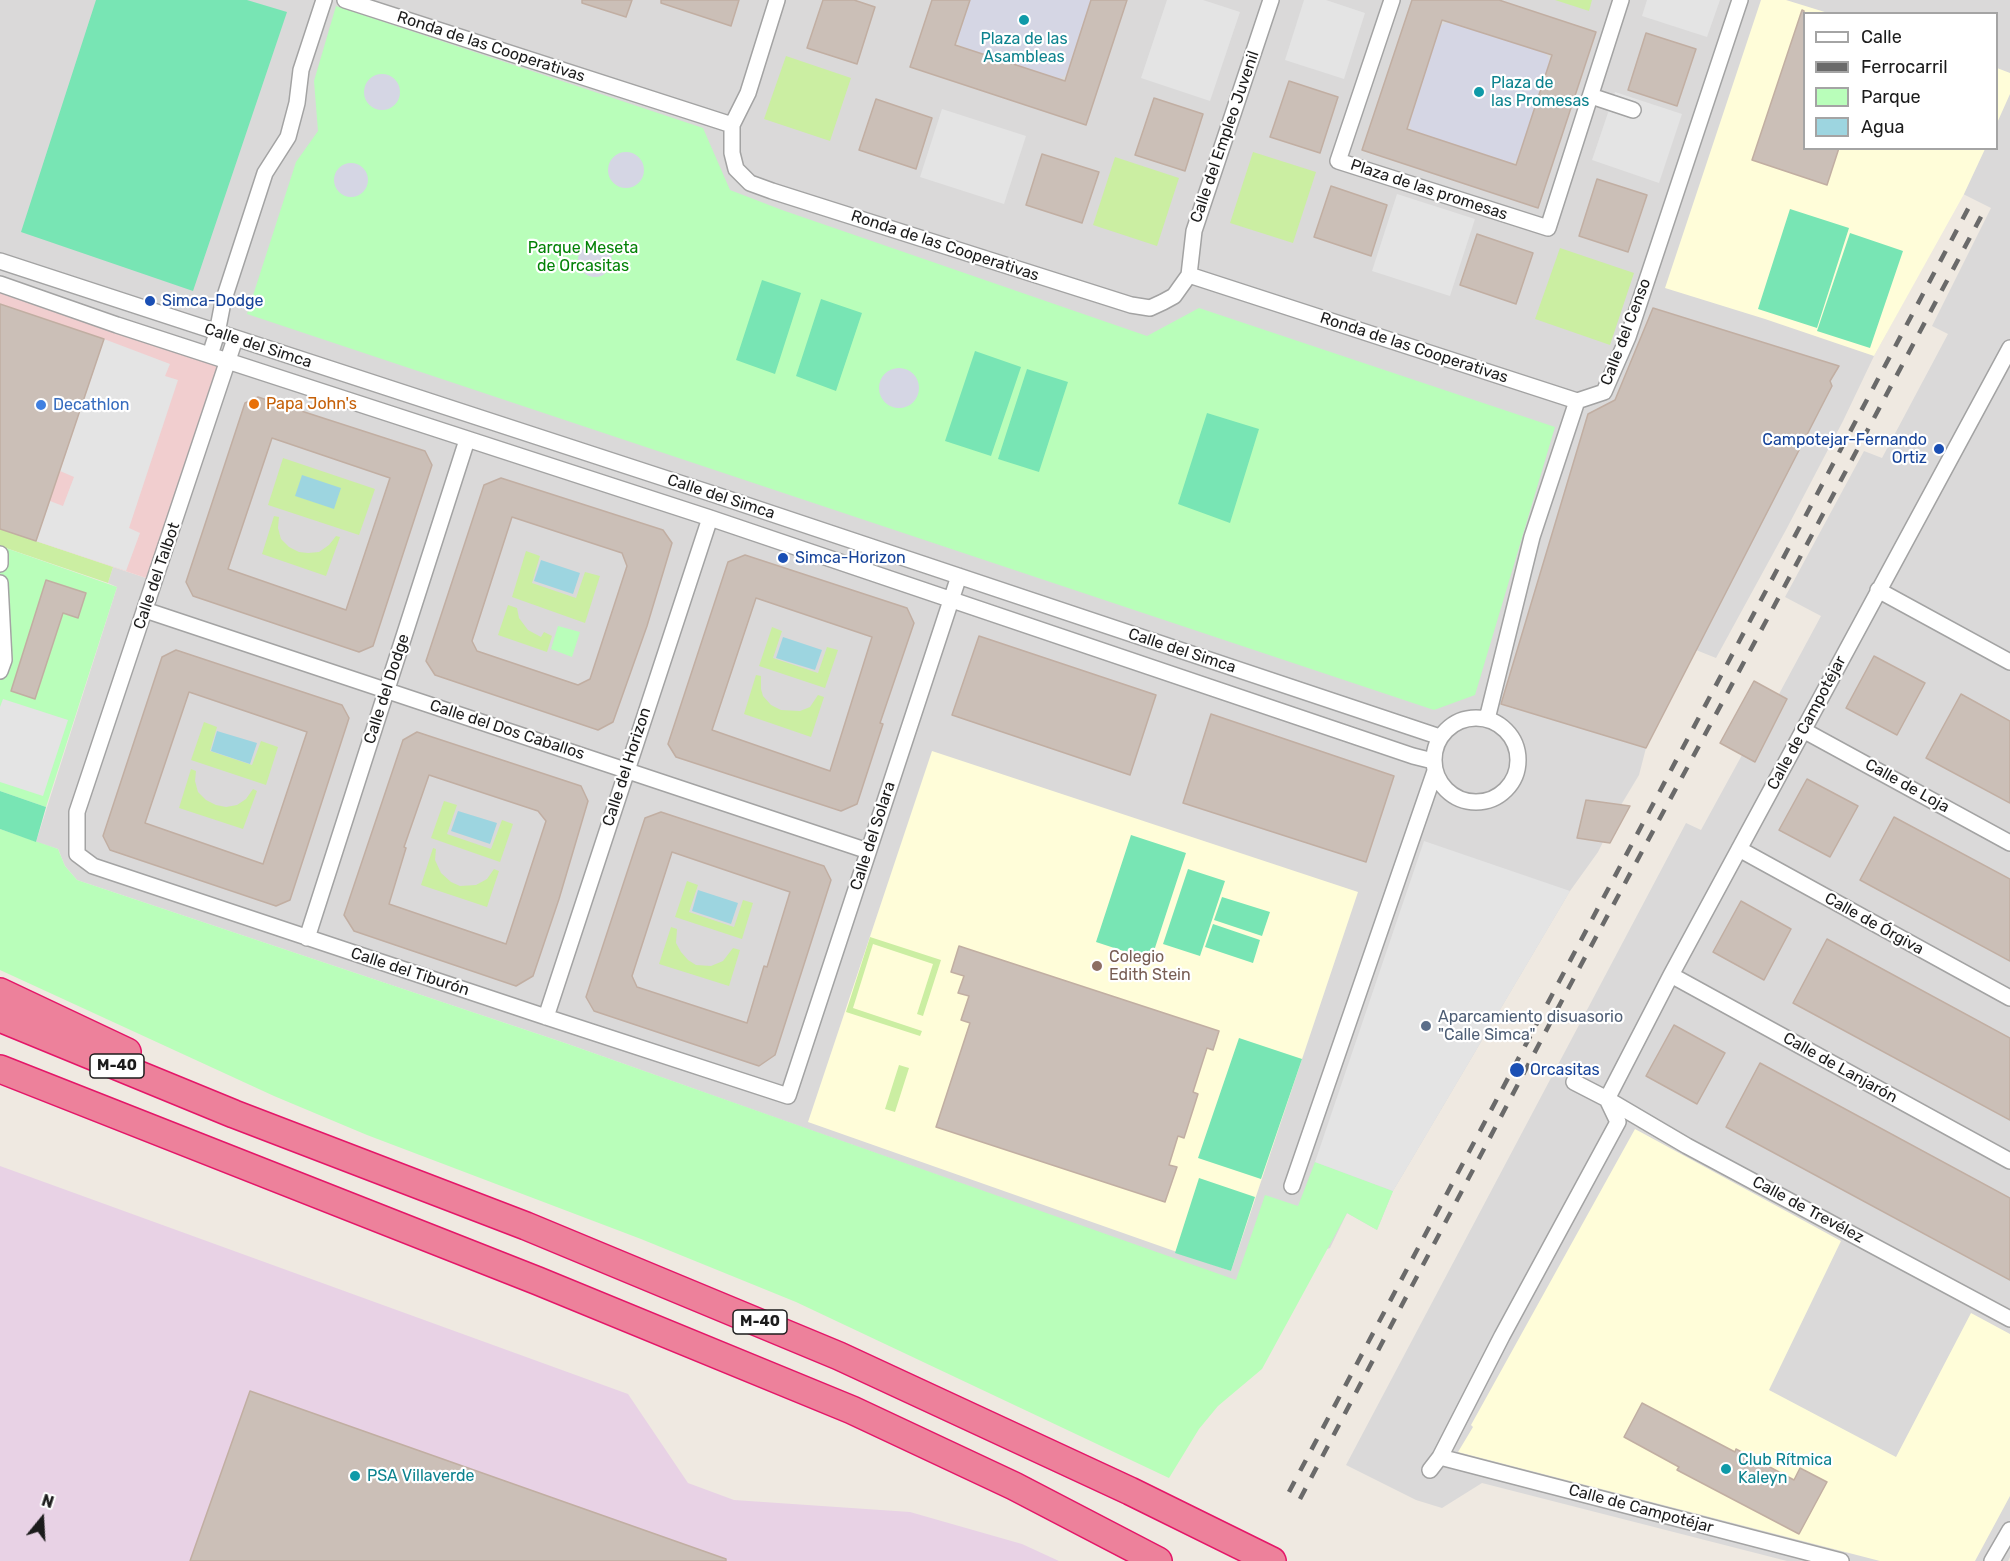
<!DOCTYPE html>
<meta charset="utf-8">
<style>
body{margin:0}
#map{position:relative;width:2010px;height:1561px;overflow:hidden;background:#efe9e1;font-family:Rubik,sans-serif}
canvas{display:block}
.legend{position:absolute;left:1803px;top:12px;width:195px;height:138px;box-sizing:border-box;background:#fff;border:2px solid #a4a4a4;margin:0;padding:8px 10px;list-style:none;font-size:18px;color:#1c1c1c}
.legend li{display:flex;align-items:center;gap:12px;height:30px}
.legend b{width:30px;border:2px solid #a4a4a4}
.north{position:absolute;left:12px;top:1489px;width:60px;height:60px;-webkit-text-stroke:4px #fff;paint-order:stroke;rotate:18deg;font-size:16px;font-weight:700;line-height:24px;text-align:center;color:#1c1c1c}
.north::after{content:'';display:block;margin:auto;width:21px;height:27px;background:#1c1c1c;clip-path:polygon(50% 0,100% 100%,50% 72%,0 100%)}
</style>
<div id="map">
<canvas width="2010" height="1561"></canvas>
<ul class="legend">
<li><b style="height:8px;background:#fff"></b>Calle</li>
<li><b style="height:8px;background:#6a6a6a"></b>Ferrocarril</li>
<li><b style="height:16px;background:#b9feba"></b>Parque</li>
<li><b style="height:16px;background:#9dd5e0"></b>Agua</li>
</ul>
<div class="north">N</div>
</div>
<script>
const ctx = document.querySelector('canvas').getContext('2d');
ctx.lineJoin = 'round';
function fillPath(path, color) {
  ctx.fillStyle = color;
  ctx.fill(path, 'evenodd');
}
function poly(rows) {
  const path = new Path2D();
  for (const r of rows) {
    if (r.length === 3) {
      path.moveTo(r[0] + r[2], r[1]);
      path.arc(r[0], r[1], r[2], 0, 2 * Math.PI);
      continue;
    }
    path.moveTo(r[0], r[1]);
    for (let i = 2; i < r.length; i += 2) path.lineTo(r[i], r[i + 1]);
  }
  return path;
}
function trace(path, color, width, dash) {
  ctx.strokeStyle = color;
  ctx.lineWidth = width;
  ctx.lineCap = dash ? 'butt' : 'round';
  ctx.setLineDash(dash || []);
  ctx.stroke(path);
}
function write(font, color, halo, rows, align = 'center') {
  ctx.font = font + ' Rubik,sans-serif';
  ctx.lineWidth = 4.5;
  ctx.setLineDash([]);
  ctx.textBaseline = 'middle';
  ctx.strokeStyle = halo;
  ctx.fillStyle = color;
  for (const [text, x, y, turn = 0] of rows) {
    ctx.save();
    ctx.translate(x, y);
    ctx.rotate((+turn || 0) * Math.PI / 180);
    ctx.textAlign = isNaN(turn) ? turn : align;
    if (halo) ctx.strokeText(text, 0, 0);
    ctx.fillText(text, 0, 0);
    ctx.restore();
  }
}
fillPath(poly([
 [0,0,2010,0,2010,1557,2008,1561,1787,1561,1482,1483,1442,1508,1416,1500,1346,1465,1686,823,1701,830,1742,755,1755,762,1787,700,1779,694,1821,616,1785,597,1864,451,1882,458,1948,334,1932,326,1991,208,1963,194,1874,356,1843,421,1787,528,1716,658,1696,650,1646,748,1639,775,1621,805,1586,800,1577,838,1603,842,1598,852,1570,891,1393,1191,1377,1230,1347,1213,1330,1248,1236,1281,565,1043,77,880,65,866,58,849,36,842,117,587,108,583,113,567,155,581,0,284],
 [1804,14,1996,14,1996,148,1804,148]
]), '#dad9d9');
fillPath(poly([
 [0,284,228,362,155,581,0,529]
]), '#f1cecf');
fillPath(poly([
 [0,1166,628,1394,688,1483,734,1500,910,1512,1022,1544,1059,1561,0,1561]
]), '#e8d2e5');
fillPath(poly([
 [1761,0,1786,0,1828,13,1804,14,1804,148,1985,149,1964,194,1874,356,1765,319,1665,288],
 [1997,68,2010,73,2010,94,1997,123],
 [932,751,1358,892,1231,1271,808,1122],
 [1635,1129,1841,1241,1769,1390,1896,1457,1971,1313,2010,1334,2010,1496,1975,1561,1880,1561,1458,1452,1473,1427,1471,1425]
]), '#fffdd9');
fillPath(poly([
 [1555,0,1592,0,1589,11],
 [786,56,851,78,830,141,764,119],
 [1253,152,1316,172,1293,243,1230,223],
 [1115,157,1179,178,1157,246,1093,225],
 [1560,248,1634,273,1610,345,1535,319],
 [283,458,375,489,359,535,268,505],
 [274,516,279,517,278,528,281,539,289,547,299,552,308,553,319,552,329,545,336,536,340,537,326,576,262,554],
 [0,529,113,567,108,583,0,546],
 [526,551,540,556,532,583,576,598,585,572,600,576,585,623,512,597],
 [508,605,517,608,519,618,528,630,541,637,544,632,552,636,547,652,498,635],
 [772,627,782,631,773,658,818,673,827,647,838,650,825,688,759,666],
 [756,675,761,676,761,689,763,696,771,705,781,710,800,711,810,707,818,695,824,697,811,737,744,714],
 [204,722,217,727,210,751,252,765,261,741,278,747,266,785,191,760],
 [191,769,196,771,195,781,198,792,206,800,216,805,226,807,237,805,246,799,253,789,257,791,243,829,179,808],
 [444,801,457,805,447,834,491,849,502,820,513,824,500,862,431,838],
 [433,848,436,849,435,860,441,873,451,882,460,886,476,885,487,879,494,869,499,871,487,907,421,885],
 [687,881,698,885,689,912,734,927,743,900,753,903,742,939,675,917],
 [671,927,677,929,676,943,681,952,688,960,696,965,711,966,723,961,733,948,740,950,729,986,659,964],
 [870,937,941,960,923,1016,917,1014,933,964,873,944,853,1008,922,1031,920,1036,846,1012],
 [899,1065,909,1068,895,1112,885,1109]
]), '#cbeea2');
fillPath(poly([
 [336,6,703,128,730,190,782,210,1147,336,1199,308,1555,427,1475,695,1434,710,247,314,296,162,318,131,314,81],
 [0,546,117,587,46,807,0,791],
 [558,626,580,632,572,657,551,649],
 [0,829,58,849,65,866,77,880,565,1043,1236,1280,1265,1195,1298,1206,1315,1162,1393,1191,1377,1230,1347,1213,1262,1369,1218,1406,1199,1429,1169,1478,796,1302,641,1239,367,1135,274,1096,0,970]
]), '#b9feba');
fillPath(poly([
 [96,0,247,0,287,12,193,291,21,232],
 [1790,209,1849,228,1817,328,1758,309],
 [1850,233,1903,251,1870,348,1817,331],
 [762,280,801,293,775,374,736,360],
 [821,299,862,313,836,391,796,376],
 [975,351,1021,367,991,456,945,441],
 [1027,369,1068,382,1039,472,998,459],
 [1207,413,1259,429,1230,523,1178,504],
 [0,791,46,807,36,842,0,829],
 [1131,835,1186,853,1151,960,1096,942],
 [1188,869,1225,881,1200,956,1163,944],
 [1222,897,1270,912,1262,936,1214,920],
 [1213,924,1260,940,1253,963,1205,947],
 [1239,1038,1302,1059,1261,1179,1198,1158],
 [1199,1178,1255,1197,1231,1271,1175,1253]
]), '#78e5b4');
fillPath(poly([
 [1167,0,1203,0,1240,12,1210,101,1141,78],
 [1304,0,1326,0,1365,13,1344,79,1285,60],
 [1647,0,1720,0,1707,37,1642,16],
 [1615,92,1682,114,1659,183,1592,160],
 [942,109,1026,136,1004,204,920,177],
 [1397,194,1475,219,1450,296,1372,271],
 [104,339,170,364,165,376,178,380,129,528,140,533,126,571,36,541,50,501,63,506,74,477,60,471],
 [3,699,68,720,43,796,0,782,0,707],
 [1424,841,1570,891,1393,1191,1315,1162]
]), '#e4e4e4');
fillPath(poly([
 [970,0,1091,0,1066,75,1059,79,961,47,957,40],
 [1448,22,1546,53,1550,61,1518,159,1511,163,1412,131,1409,124,1440,26],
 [382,92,18],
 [626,170,18],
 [351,180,17],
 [595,260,17],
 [899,388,20]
]), '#d5d6e4');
fillPath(poly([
 [302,475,341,488,334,509,295,496],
 [541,560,580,573,573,594,534,581],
 [783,637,822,650,815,670,776,658],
 [217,731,257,743,250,764,211,751],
 [458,811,497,823,490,844,451,831],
 [698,890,738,903,731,924,692,911]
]), '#9dd5e0');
const building = poly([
 [582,0,632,0,626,17,582,3,582,0],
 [661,0,739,0,731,26,661,3,661,0],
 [823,0,854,0,875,7,857,64,807,48,823,0],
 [932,0,970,0,955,45,1065,81,1091,0,1127,0,1086,125,910,67,932,0],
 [1412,0,1499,0,1596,32,1538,208,1362,150,1412,0],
 [1442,20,1552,55,1516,165,1407,129,1442,20],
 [1802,10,1804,11,1804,148,1839,148,1827,185,1752,160,1802,10],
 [1646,33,1696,49,1677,106,1628,90,1646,33],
 [1289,81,1338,97,1320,153,1270,137,1289,81],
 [1154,98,1203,114,1185,171,1135,155,1154,98],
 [876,99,932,118,916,169,859,150,876,99],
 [1042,154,1099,172,1082,223,1026,205,1042,154],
 [1597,179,1647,195,1628,252,1579,236,1597,179],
 [1331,186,1387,205,1371,256,1314,237,1331,186],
 [1477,234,1533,253,1516,304,1460,285,1477,234],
 [0,304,104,339,36,541,0,529,0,304],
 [1653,308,1839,366,1830,381,1832,386,1646,748,1501,704,1588,414,1615,400,1653,308],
 [258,397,425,451,432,465,373,646,359,652,193,596,186,582,245,403,258,397],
 [272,438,390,478,346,610,228,569,272,438],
 [501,478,663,530,672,543,647,626,613,722,598,730,435,675,426,661,484,485,501,478],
 [512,517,622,553,627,566,590,679,578,685,477,651,472,641,512,517],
 [745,555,907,608,914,623,880,723,883,724,857,804,841,811,676,757,668,744,728,562,745,555],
 [756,598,872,637,830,771,712,730,756,598],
 [46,580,86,593,78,618,63,613,35,699,11,691,46,580],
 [979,636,1156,695,1130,775,952,715,979,636],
 [176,650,342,705,349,718,290,900,276,906,110,850,103,836,162,657,176,650],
 [189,692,307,732,263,864,145,823,189,692],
 [1874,656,1925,683,1897,735,1846,708,1874,656],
 [1754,681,1787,699,1755,762,1720,743,1754,681],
 [1961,694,2010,721,2010,803,1926,758,1961,694],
 [1211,714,1394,776,1366,862,1183,803,1211,714],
 [417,732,581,786,588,801,559,899,533,976,516,986,354,931,344,915,403,740,417,732],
 [429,775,538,811,546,821,506,944,389,904,406,848,404,847,429,775],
 [1807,779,1858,806,1830,857,1779,830,1807,779],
 [1586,800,1630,806,1610,843,1577,838,1586,800],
 [661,812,824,866,831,880,775,1055,759,1066,594,1011,586,997,645,818,661,812],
 [672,852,790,892,767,967,764,966,747,1023,637,987,632,976,672,852],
 [1894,817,2010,879,2010,961,1860,880,1894,817],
 [1741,901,1791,929,1764,980,1713,952,1741,901],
 [1827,939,2010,1038,2010,1120,1793,1003,1827,939],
 [959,946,1219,1031,1213,1050,1207,1048,1193,1092,1198,1094,1184,1138,1178,1136,1169,1165,1177,1167,1165,1202,936,1127,970,1023,961,1020,969,996,958,993,964,976,951,972,959,946],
 [1674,1025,1725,1053,1697,1104,1646,1076,1674,1025],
 [1760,1063,2010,1198,2010,1280,1726,1127,1760,1063],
 [250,1391,726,1559,726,1561,190,1561,250,1391],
 [1642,1403,1735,1452,1736,1449,1794,1480,1800,1468,1827,1482,1799,1534,1677,1470,1679,1467,1624,1437,1642,1403]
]);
fillPath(building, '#cbbfb7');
trace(building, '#c1aea2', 1.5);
const street = poly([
 [345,0,732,125,732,153,736,169,750,183,772,191,1131,305,1150,308,1163,302,1174,296,1189,275,1577,401],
 [1392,0,1338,161,1548,228,1621,0],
 [1591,96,1633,110],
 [732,125,748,93,777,0],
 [0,261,716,495,1440,737],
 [1189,275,1194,231,1271,0],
 [0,284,117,325,710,518,1413,756,1433,761],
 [235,339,77,812,77,854,93,866,546,1017,788,1096,959,576],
 [2010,348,1671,975,1607,1099,1687,1146,2010,1319],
 [210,355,217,333,223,302,265,173,288,137,297,103,301,70,324,0],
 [0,554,0,564],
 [0,583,4,660,0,671],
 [1878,590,2010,662],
 [145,610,868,851],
 [1476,760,42],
 [1487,719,1532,537,1577,401,1604,392,1628,337,1740,0],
 [1803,730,2010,843],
 [1739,849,2010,998],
 [307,938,467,440],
 [1671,975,2010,1161],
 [546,1017,710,518],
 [1292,1186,1435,771],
 [1440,1457,1841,1561],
 [1430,1470,1440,1457,1502,1336,1618,1122,1607,1099,1574,1082],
 [1992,1561,2010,1530]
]);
const highway = poly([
 [0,992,127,1052],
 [0,1018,234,1114,526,1226,839,1356,1130,1491,1272,1561],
 [0,1069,538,1281,852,1410,1014,1486,1158,1561]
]);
trace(street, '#a3a3a3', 18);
trace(highway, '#e41668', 30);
trace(street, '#fff', 15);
trace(highway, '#ed819b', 27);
trace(poly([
 [1289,1492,1969,207],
 [1300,1499,1568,989,1772,610,1984,211]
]), '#6a6a6a', 4.5, [12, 12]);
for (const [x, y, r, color] of [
 [1024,20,6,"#0f9aa8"],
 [1479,92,6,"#0f9aa8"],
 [150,301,6,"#1a4fb4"],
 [254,404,6,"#e8710a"],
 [41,405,6,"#3f7fe0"],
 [1939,449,6,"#1a4fb4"],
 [783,558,6,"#1a4fb4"],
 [1097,966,6,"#8d6e63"],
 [1426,1026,6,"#5c6f8a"],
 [1517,1070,8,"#1a4fb4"],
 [1726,1469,6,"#0f9aa8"],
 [355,1476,6,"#0f9aa8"]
]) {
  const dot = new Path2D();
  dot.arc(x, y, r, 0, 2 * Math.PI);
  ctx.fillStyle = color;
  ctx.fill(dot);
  trace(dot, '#fff', 2);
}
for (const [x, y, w] of [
 [117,1066,54],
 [760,1322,54]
]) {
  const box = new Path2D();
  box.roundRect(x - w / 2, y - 12, w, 24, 4.5);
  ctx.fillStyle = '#fff';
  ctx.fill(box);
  trace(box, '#1c1c1c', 1.5);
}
write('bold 15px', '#1c1c1c', null, [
 ["M-40",117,1066],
 ["M-40",760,1322]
]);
write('16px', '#0d838f', '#fff', [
 ["Plaza de las",1024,39,"center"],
 ["Asambleas",1024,57,"center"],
 ["Plaza de",1491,83],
 ["las Promesas",1491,101],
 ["Club Rítmica",1738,1460],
 ["Kaleyn",1738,1478],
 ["PSA Villaverde",367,1476]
], 'left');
write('16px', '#1c1c1c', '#fff', [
 ["Ronda de las Cooperativas",491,47,18],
 ["Calle del Empleo Juvenil",1225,137,-71],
 ["Plaza de las promesas",1429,190,18],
 ["Ronda de las Cooperativas",945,246,18],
 ["Calle del Censo",1626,332,-69],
 ["Calle del Simca",258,346,18],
 ["Ronda de las Cooperativas",1414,348,18],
 ["Calle del Simca",721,497,18],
 ["Calle del Talbot",157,576,-71],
 ["Calle del Simca",1182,651,18],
 ["Calle del Dodge",387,689,-72],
 ["Calle de Campotéjar",1807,723,-62],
 ["Calle del Dos Caballos",507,730,18],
 ["Calle del Horizon",627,767,-72],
 ["Calle de Loja",1907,786,29],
 ["Calle del Solara",873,836,-72],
 ["Calle de Órgiva",1874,924,29],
 ["Calle del Tiburón",410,972,18],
 ["Calle de Lanjarón",1840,1068,29],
 ["Calle de Trevélez",1808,1210,28],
 ["Calle de Campotéjar",1641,1509,15]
]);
write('16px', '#038206', '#fff', [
 ["Parque Meseta",583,248],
 ["de Orcasitas",583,266]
]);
write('16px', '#164399', '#fff', [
 ["Simca-Dodge",162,301],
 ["Campotejar-Fernando",1927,440,"right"],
 ["Ortiz",1927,458,"right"],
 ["Simca-Horizon",795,558],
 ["Orcasitas",1530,1070]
], 'left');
write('16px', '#c56008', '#fff', [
 ["Papa John's",266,404]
], 'left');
write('16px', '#366cbe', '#fff', [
 ["Decathlon",53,405]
], 'left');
write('16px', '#785e54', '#fff', [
 ["Colegio",1109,957],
 ["Edith Stein",1109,975]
], 'left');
write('16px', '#4e5e75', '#fff', [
 ["Aparcamiento disuasorio",1438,1017],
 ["\"Calle Simca\"",1438,1035]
], 'left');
</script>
